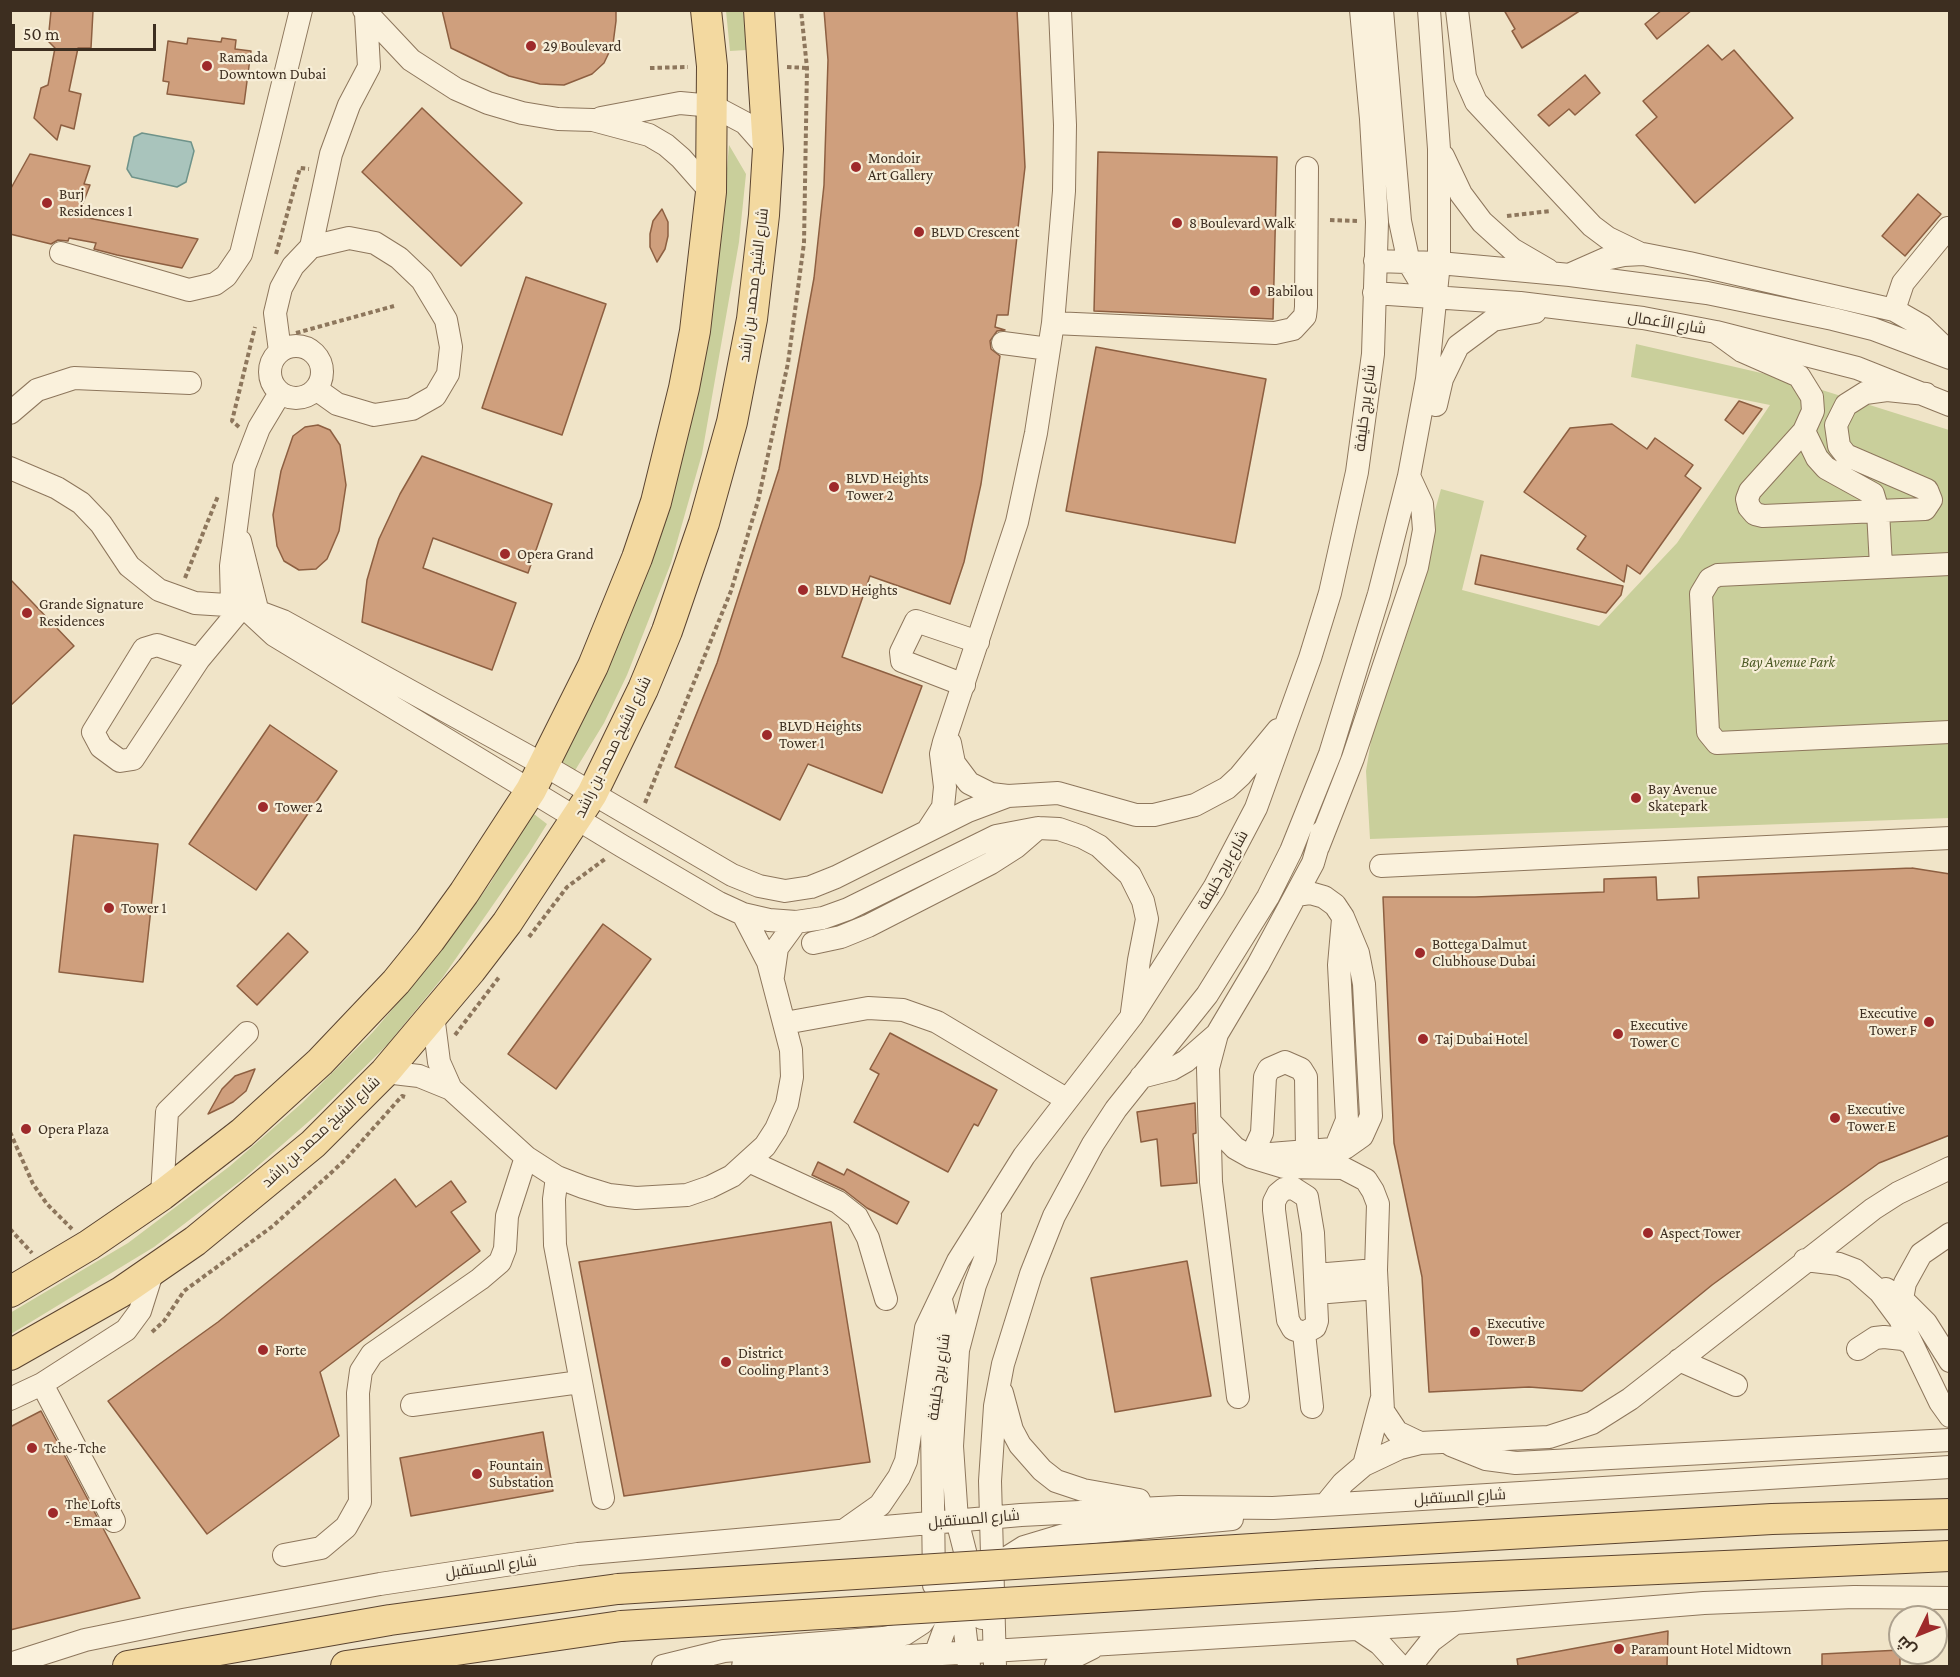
<!DOCTYPE html>
<meta charset="utf-8">
<style>
body{margin:0}
#map{position:relative;width:1960px;height:1677px;overflow:hidden;background:#f0e4c8;font-family:"Crimson Pro",Cairo,serif}
canvas{display:block}
.frame{position:absolute;inset:0;border:12px solid #3d2e20;pointer-events:none}
.north{position:absolute;left:1888px;top:1605px;width:60px;height:60px;box-sizing:border-box;background:#f7eed8;border:2px solid #ada18e;border-radius:50%;rotate:227deg;font-size:16px;font-weight:700;line-height:24px;text-align:center;color:#3d2e20}
.north::after{content:'';display:block;margin:auto;width:21px;height:27px;background:#9e2a2b;clip-path:polygon(50% 0,100% 100%,50% 72%,0 100%)}
.scale{position:absolute;left:12px;top:24px;width:144px;height:27px;box-sizing:border-box;border:3px solid #3d2e20;border-top:0;padding-left:8px;font-size:18px;line-height:21px;white-space:nowrap;color:#3d2e20;-webkit-text-stroke:4px #f7eed8;paint-order:stroke}
</style>
<div id="map">
<canvas width="1960" height="1677"></canvas>
<div class="frame"></div>
<div class="north">ش</div>
<div class="scale">50 m</div>
</div>
<script>
const ctx = document.querySelector('canvas').getContext('2d');
ctx.lineJoin = 'round';
function fillPath(path, color) {
  ctx.fillStyle = color;
  ctx.fill(path, 'evenodd');
}
function poly(rows) {
  const path = new Path2D();
  for (const r of rows) {
    if (r.length === 3) {
      path.moveTo(r[0] + r[2], r[1]);
      path.arc(r[0], r[1], r[2], 0, 2 * Math.PI);
      continue;
    }
    path.moveTo(r[0], r[1]);
    for (let i = 2; i < r.length; i += 2) path.lineTo(r[i], r[i + 1]);
  }
  return path;
}
function trace(path, color, width, dash) {
  ctx.strokeStyle = color;
  ctx.lineWidth = width;
  ctx.lineCap = dash ? 'butt' : 'round';
  ctx.setLineDash(dash || []);
  ctx.stroke(path);
}
function write(font, color, halo, rows, align = 'center') {
  ctx.font = font + ' "Crimson Pro",Cairo,serif';
  ctx.lineWidth = 4.5;
  ctx.setLineDash([]);
  ctx.textBaseline = 'middle';
  ctx.strokeStyle = halo;
  ctx.fillStyle = color;
  for (const [text, x, y, turn = 0] of rows) {
    ctx.save();
    ctx.translate(x, y);
    ctx.rotate((+turn || 0) * Math.PI / 180);
    ctx.textAlign = isNaN(turn) ? turn : align;
    if (halo) ctx.strokeText(text, 0, 0);
    ctx.fillText(text, 0, 0);
    ctx.restore();
  }
}
fillPath(poly([
 [726,11,743,11,747,50,730,51],
 [729,145,746,174,739,242,702,454,671,563,627,675,604,723,571,777,555,766,584,716,721,240],
 [1636,344,1787,379,1949,430,1949,818,1370,839,1366,771,1372,735,1441,489,1484,501,1462,590,1599,626,1677,543,1770,405,1631,377],
 [530,811,547,824,529,853,443,977,387,1045,315,1116,243,1179,154,1247,11,1334,10,1313,128,1243,230,1166,302,1103,373,1032,431,964,464,920,491,882]
]), '#c9cf9b');
const water = poly([
 [142,133,191,142,194,151,186,182,177,187,132,177,127,169,134,137,142,133]
]);
fillPath(water, '#a9c4bc');
trace(water, '#6f938a', 1.5);
const building = poly([
 [442,10,616,10,616,21,613,44,604,63,592,74,564,85,540,84,509,76,451,48,442,10],
 [824,10,1017,10,1025,167,1008,315,997,315,995,327,1005,330,997,331,990,341,991,349,1000,356,981,484,964,562,950,604,870,576,842,657,922,686,882,793,808,764,780,820,675,767,717,663,779,469,814,278,824,185,828,60,824,10],
 [1504,10,1581,10,1522,48,1512,31,1515,29,1504,10],
 [1662,10,1692,10,1657,39,1645,24,1662,10],
 [51,11,93,11,91,48,78,48,69,91,81,94,74,129,61,125,57,140,34,118,41,88,48,85,55,48,48,41,51,11],
 [188,38,221,42,222,38,236,40,235,49,251,51,244,104,167,94,169,82,163,81,168,41,187,44,188,38],
 [1708,45,1722,60,1734,50,1793,118,1695,203,1636,135,1657,117,1643,101,1708,45],
 [1585,75,1600,93,1575,115,1569,109,1549,126,1538,115,1585,75],
 [422,108,522,203,461,266,362,172,422,108],
 [1098,152,1277,157,1273,319,1094,311,1098,152],
 [30,154,90,166,84,184,90,185,78,216,198,239,182,268,117,255,94,249,96,243,69,238,68,241,58,240,51,244,10,234,10,190,30,154],
 [1918,194,1941,214,1905,256,1882,236,1918,194],
 [662,209,668,222,668,236,665,249,657,262,650,247,650,234,653,221,662,209],
 [526,277,606,304,562,435,482,408,526,277],
 [1096,347,1266,379,1235,543,1066,511,1096,347],
 [1739,401,1762,409,1743,434,1725,420,1739,401],
 [1612,424,1647,449,1655,438,1693,465,1685,476,1701,488,1640,574,1627,565,1624,582,1577,549,1586,536,1524,492,1570,428,1612,424],
 [318,425,330,430,340,445,346,485,339,531,327,559,316,569,299,570,284,561,277,546,273,515,281,471,293,436,305,427,318,425],
 [422,456,552,504,528,573,433,538,423,568,516,603,492,670,362,622,367,580,379,539,400,494,422,456],
 [1481,555,1623,586,1621,595,1606,613,1475,584,1481,555],
 [10,579,74,646,10,706,10,579],
 [270,725,337,771,256,890,189,844,270,725],
 [74,835,158,844,143,982,59,972,74,835],
 [1912,868,1950,874,1950,1135,1879,1163,1712,1285,1582,1391,1529,1387,1429,1392,1422,1277,1394,1143,1383,897,1475,897,1604,892,1604,879,1656,877,1657,900,1699,898,1698,877,1912,868],
 [603,924,651,959,556,1089,508,1054,603,924],
 [288,933,308,952,257,1005,237,986,288,933],
 [890,1033,997,1090,978,1126,974,1124,948,1172,854,1122,879,1074,870,1069,890,1033],
 [255,1069,246,1091,233,1102,208,1114,222,1089,235,1076,255,1069],
 [1195,1103,1196,1133,1193,1134,1197,1183,1161,1186,1157,1139,1141,1142,1137,1112,1195,1103],
 [818,1162,844,1175,847,1169,909,1202,897,1224,867,1208,844,1190,812,1175,818,1162],
 [395,1179,416,1207,451,1181,466,1202,451,1212,480,1251,320,1372,339,1436,207,1534,108,1401,218,1322,395,1179],
 [831,1222,870,1462,624,1496,579,1262,831,1222],
 [1187,1261,1211,1396,1115,1412,1091,1278,1187,1261],
 [41,1411,140,1598,10,1630,10,1427,41,1411],
 [543,1432,553,1491,411,1516,400,1458,543,1432],
 [1668,1631,1667,1666,1518,1666,1517,1659,1668,1631],
 [1900,1650,1900,1666,1822,1666,1822,1654,1900,1650]
]);
fillPath(building, '#cf9f7d');
trace(building, '#8d5f41', 1.5);
const minor = poly([
 [364,10,411,60,456,89,488,103,522,113,558,119,593,120,649,135,666,145,681,158,711,192],
 [1382,10,1400,221,1409,263,1424,288,1435,296],
 [1457,10,1465,77,1476,102,1592,226,1608,238,1641,254],
 [601,118,680,103,713,106,745,123,768,149],
 [1443,156,1461,194,1482,222,1512,249,1548,270],
 [311,247,331,154,349,105,369,67,366,14],
 [61,253,189,290,215,284,226,276,241,254,301,10],
 [1375,261,1439,263,1570,275,1707,293,1833,319,1873,329,1950,358],
 [1571,274,1605,259,1624,255,1643,254,1689,263,1894,310,1922,326,1950,353],
 [1374,293,1520,303,1643,318,1716,332,1857,368,1950,405],
 [1894,310,1903,283,1948,228],
 [1053,323,1275,333,1293,329,1305,316,1306,307,1307,168],
 [1716,332,1742,351,1799,376,1812,397,1813,411,1804,431,1750,491,1747,499,1749,507,1755,514,1763,516,1925,509,1931,500,1927,490,1846,455,1839,446,1836,425,1846,405,1865,393,1887,390,1926,394],
 [1003,343,1049,349],
 [296,372,26],
 [280,351,275,313,281,288,293,266,311,247,349,238,375,243,399,258,422,280,446,320,451,347,448,374,435,396,412,409,374,415,337,404,316,389],
 [1436,405,1442,379,1458,346,1493,320,1535,312],
 [10,413,37,390,74,378,190,383],
 [1804,431,1817,458,1826,468,1873,494,1878,511,1881,566],
 [10,468,57,488,81,503,101,524,129,566,159,590,195,603,243,606,283,621,544,765,732,875,759,886,785,891,811,887,836,877,968,811,1008,796,1058,793,1136,815,1154,815,1195,805,1227,788,1240,776,1278,730],
 [240,541,257,609],
 [1950,564,1718,575,1710,579,1701,594,1708,732,1717,743,1950,732],
 [232,604,231,566,244,467,259,428,280,393],
 [246,609,274,635,622,846,719,903,743,914,769,920,796,922,823,918,848,909,996,836,1038,828,1059,829,1082,837,1099,846,1130,875,1143,901,1147,919,1139,960,1132,1012],
 [199,659,157,645,144,649,93,732,101,747,120,761,133,759,199,659,243,606],
 [964,685,902,661,901,652,916,621,978,642],
 [950,743,954,763,969,783,991,794,1008,796],
 [928,830,943,807,945,787,941,754,944,742,1017,522,1036,433,1053,323,1064,191,1065,125,1060,10],
 [1318,847,1353,758,1417,567,1424,530,1422,504,1409,476],
 [1381,866,1950,838],
 [813,943,841,937,868,926,991,863,1016,847,1038,828],
 [773,976,777,948,796,922],
 [433,1015,439,1062,451,1089],
 [785,1023,868,1008,903,1010,937,1022,1066,1099],
 [1217,1034,1208,1068,1211,1182,1238,1397],
 [385,1072,419,1076,451,1089,526,1157,557,1177,583,1187,609,1195,636,1198,687,1195,710,1187,732,1176,765,1146,776,1129,787,1104,792,1077,791,1050,768,962,743,914],
 [1141,1077,1172,1069,1186,1061,1217,1034,1258,965,1313,863,1322,832],
 [1211,1123,1235,1148,1251,1157,1284,1167,1343,1168,1366,1180,1373,1191,1378,1204,1376,1270,1383,1411,1397,1432,1420,1443],
 [1335,1149,1347,1120,1339,965,1343,919],
 [1258,1155,1345,1148,1362,1136,1371,1116,1364,984,1358,953,1343,917,1335,905,1324,897,1310,893,1296,895],
 [1251,1157,1262,1133,1265,1077,1269,1069,1285,1062,1301,1069,1306,1077,1307,1150],
 [751,1162,838,1202,857,1217,868,1238,886,1299],
 [557,1177,554,1199,555,1245,603,1498],
 [1293,1188,1307,1197,1313,1233,1317,1321,1315,1327,1304,1333,1293,1329,1288,1320,1274,1210,1274,1202,1278,1194,1284,1189,1293,1188],
 [162,1195,167,1112,247,1033],
 [1805,1260,1839,1264,1855,1270,1880,1292,1900,1319,1940,1402,1950,1416],
 [1315,1275,1376,1270],
 [1886,1289,1902,1299,1926,1323,1950,1361],
 [1316,1293,1377,1288],
 [1902,1299,1905,1283,1921,1254,1950,1234],
 [1304,1333,1312,1407],
 [1858,1349,1875,1338,1884,1337,1903,1339,1912,1344],
 [1679,1360,1736,1385],
 [42,1384,114,1521],
 [1002,1393,1012,1430,1020,1445,1042,1470,1056,1481,1083,1490,1139,1500],
 [10,1399,42,1384,126,1330,140,1311,153,1270],
 [412,1405,580,1382],
 [1451,1445,1486,1459,1516,1463,1950,1440],
 [1364,1465,1381,1401],
 [1325,1505,1343,1483,1364,1465,1400,1448,1420,1443,1549,1437,1592,1423,1630,1399,1873,1209,1898,1193,1950,1168],
 [846,1529,880,1505,899,1477,906,1461,926,1328,958,1261,1024,1156,1132,1016,1214,888,1256,808,1310,658,1330,593,1357,472,1373,354,1377,222,1371,119,1361,10],
 [284,1555,321,1548,346,1527,360,1502,358,1393,361,1371,372,1354,480,1279,500,1262,505,1249,507,1216,526,1157],
 [997,1564,1024,1547,1064,1535,1232,1519],
 [934,1585,932,1423,935,1390,947,1325,941,1300],
 [961,1597,969,1666],
 [982,1618,957,1520,952,1446,958,1350,975,1285,985,1259,990,1215],
 [1358,1629,1380,1644,1400,1666],
 [935,1655,945,1628,965,1595],
 [10,1664,85,1640,183,1620,380,1584,578,1554,1021,1515,1179,1507,1273,1508,1950,1467],
 [663,1666,724,1651,883,1638,905,1634,922,1623,967,1558],
 [743,1666,1455,1623,1704,1603,1854,1597,1950,1598],
 [995,1666,990,1481,995,1406,1003,1364,1031,1274,1054,1216,1093,1144,1116,1109,1207,995,1268,897,1291,851,1330,754,1379,594,1409,476,1427,379,1439,263,1439,149,1429,10],
 [1056,1666,1092,1648],
 [1411,1666,1431,1641,1455,1623]
]);
const major = poly([
 [10,1292,89,1245,162,1195,242,1133,320,1062,396,982,430,940,464,893,531,790,593,666,637,558,656,502,684,388,695,331,711,192,712,66,706,10],
 [10,1355,121,1292,195,1241,313,1144,385,1072,471,970,507,923,592,794,643,689,667,631,704,523,732,422,752,319,764,215,768,149,759,10],
 [1316,1545,1772,1519,1950,1514],
 [1319,1584,1950,1556],
 [128,1666,390,1620,618,1589],
 [346,1666,621,1626]
]);
trace(minor, '#8d765c', 24);
trace(major, '#5b4430', 32);
trace(poly([
 [787,67,807,68],
 [650,68,688,67],
 [1507,216,1550,211],
 [1330,220,1359,221],
 [276,254,300,168,309,169],
 [296,333,394,306],
 [239,427,232,421,255,327],
 [185,578,218,496],
 [645,803,731,591,758,501,788,363,804,243,807,68,801,10],
 [529,937,567,887,605,859],
 [455,1035,500,976],
 [10,1132,33,1184,47,1204,72,1229],
 [10,1229,32,1253],
 [152,1332,164,1321,184,1291,273,1226,345,1160,402,1096,405,1097]
]), '#8d765c', 4, [4.5, 3]);
trace(minor, '#faf1dc', 22);
trace(major, '#f3d9a0', 30);
const majorBridge = poly([
 [618,1589,1316,1545],
 [621,1626,1319,1584]
]);
trace(majorBridge, '#5b4430', 32, []);
trace(majorBridge, '#f3d9a0', 30);
for (const [x, y, r, color] of [
 [531,46,6,"#9e2a2b"],
 [207,66,6,"#9e2a2b"],
 [856,167,6,"#9e2a2b"],
 [47,203,6,"#9e2a2b"],
 [1177,223,6,"#9e2a2b"],
 [919,232,6,"#9e2a2b"],
 [1255,291,6,"#9e2a2b"],
 [834,487,6,"#9e2a2b"],
 [505,554,6,"#9e2a2b"],
 [803,590,6,"#9e2a2b"],
 [27,613,6,"#9e2a2b"],
 [767,735,6,"#9e2a2b"],
 [1636,798,6,"#9e2a2b"],
 [263,807,6,"#9e2a2b"],
 [109,908,6,"#9e2a2b"],
 [1420,953,6,"#9e2a2b"],
 [1929,1022,6,"#9e2a2b"],
 [1618,1034,6,"#9e2a2b"],
 [1423,1039,6,"#9e2a2b"],
 [1835,1118,6,"#9e2a2b"],
 [26,1129,6,"#9e2a2b"],
 [1648,1233,6,"#9e2a2b"],
 [1475,1332,6,"#9e2a2b"],
 [263,1350,6,"#9e2a2b"],
 [726,1362,6,"#9e2a2b"],
 [32,1448,6,"#9e2a2b"],
 [477,1474,6,"#9e2a2b"],
 [53,1513,6,"#9e2a2b"],
 [1619,1649,6,"#9e2a2b"]
]) {
  const dot = new Path2D();
  dot.arc(x, y, r, 0, 2 * Math.PI);
  ctx.fillStyle = color;
  ctx.fill(dot);
  trace(dot, '#f7eed8', 2);
}
write('15px', '#3d2e20', '#f7eed8', [
 ["29 Boulevard",543,46],
 ["Ramada",219,57],
 ["Downtown Dubai",219,74],
 ["Mondoir",868,158],
 ["Art Gallery",868,175],
 ["Burj",59,194],
 ["Residences 1",59,211],
 ["8 Boulevard Walk",1189,223],
 ["BLVD Crescent",931,232],
 ["Babilou",1267,291],
 ["BLVD Heights",846,478],
 ["Tower 2",846,495],
 ["Opera Grand",517,554],
 ["BLVD Heights",815,590],
 ["Grande Signature",39,604],
 ["Residences",39,621],
 ["BLVD Heights",779,726],
 ["Tower 1",779,743],
 ["Bay Avenue",1648,789],
 ["Skatepark",1648,806],
 ["Tower 2",275,807],
 ["Tower 1",121,908],
 ["Bottega Dalmut",1432,944],
 ["Clubhouse Dubai",1432,961],
 ["Executive",1917,1013,"right"],
 ["Tower F",1917,1030,"right"],
 ["Executive",1630,1025],
 ["Tower C",1630,1042],
 ["Taj Dubai Hotel",1435,1039],
 ["Executive",1847,1109],
 ["Tower E",1847,1126],
 ["Opera Plaza",38,1129],
 ["Aspect Tower",1660,1233],
 ["Executive",1487,1323],
 ["Tower B",1487,1340],
 ["Forte",275,1350],
 ["District",738,1353],
 ["Cooling Plant 3",738,1370],
 ["Tche-Tche",44,1448],
 ["Fountain",489,1465],
 ["Substation",489,1482],
 ["The Lofts",65,1504],
 ["- Emaar",65,1521],
 ["Paramount Hotel Midtown",1631,1649]
], 'left');
write('15px', '#3d2e20', '#f7eed8', [
 ["شارع الشيخ محمد بن راشد",754,285,-83],
 ["شارع الأعمال",1667,323,9],
 ["شارع برج خليفة",1365,408,-83],
 ["شارع الشيخ محمد بن راشد",613,747,-64],
 ["شارع برج خليفة",1223,870,-61],
 ["شارع الشيخ محمد بن راشد",321,1132,-43],
 ["شارع برج خليفة",939,1377,-82],
 ["شارع المستقبل",1460,1497,-3],
 ["شارع المستقبل",974,1519,-5],
 ["شارع المستقبل",491,1567,-8]
]);
write('italic 15px', '#4d5a26', '#f7eed8', [
 ["Bay Avenue Park",1788,662]
]);
</script>
